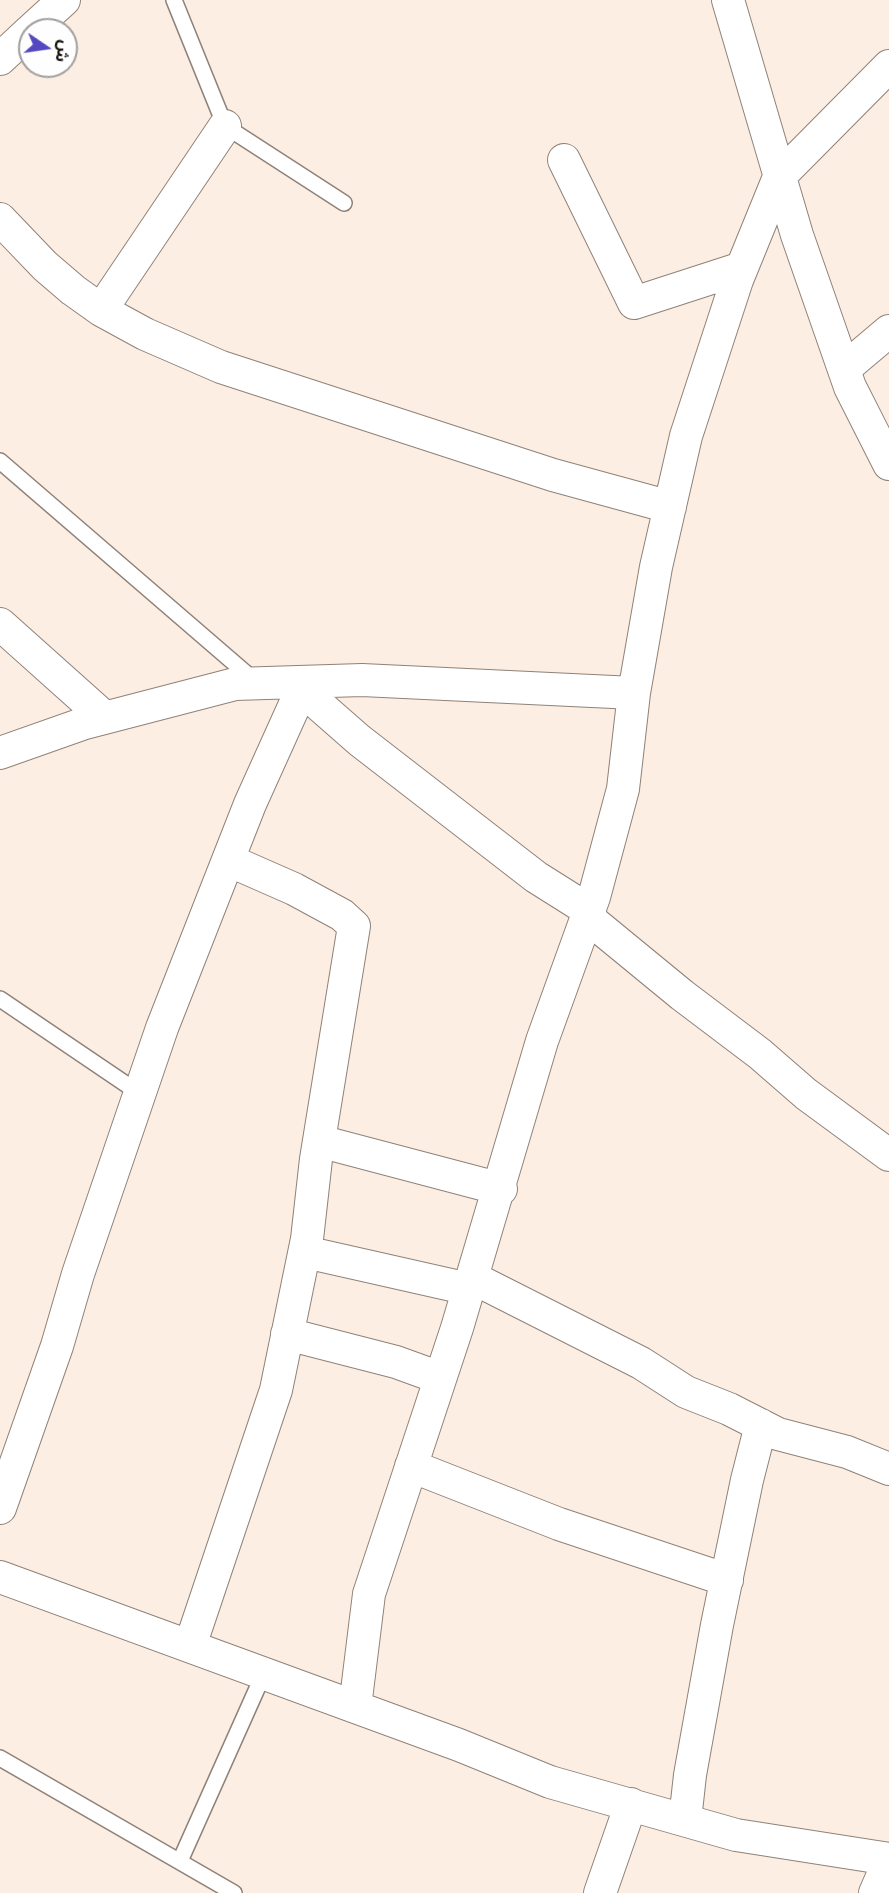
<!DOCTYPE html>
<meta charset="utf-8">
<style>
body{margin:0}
#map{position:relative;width:889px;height:1893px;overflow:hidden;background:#fdeee3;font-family:"PT Sans Narrow","Noto Sans Arabic",sans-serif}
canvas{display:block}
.north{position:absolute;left:18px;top:18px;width:60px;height:60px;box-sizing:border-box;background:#fefefe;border:2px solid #a19f9d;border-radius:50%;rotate:103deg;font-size:16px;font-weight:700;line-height:24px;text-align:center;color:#15100c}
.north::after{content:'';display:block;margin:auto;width:21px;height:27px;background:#5348c0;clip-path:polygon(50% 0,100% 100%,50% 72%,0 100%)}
</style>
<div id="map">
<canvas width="889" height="1893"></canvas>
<div class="north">ش</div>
</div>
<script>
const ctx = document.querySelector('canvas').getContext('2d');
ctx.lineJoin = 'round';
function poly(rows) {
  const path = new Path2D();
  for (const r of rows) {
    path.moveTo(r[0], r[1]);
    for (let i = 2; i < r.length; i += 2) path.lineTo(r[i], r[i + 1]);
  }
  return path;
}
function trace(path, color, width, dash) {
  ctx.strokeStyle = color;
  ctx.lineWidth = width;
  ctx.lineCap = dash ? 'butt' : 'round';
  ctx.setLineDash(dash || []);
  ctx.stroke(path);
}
const lane = poly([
 [174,0,225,126,344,203],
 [0,461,255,681],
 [0,999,139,1093],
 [0,1758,234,1893],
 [180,1861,264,1673]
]);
const street = poly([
 [728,0,797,235,850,387,889,464],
 [31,30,64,0],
 [0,59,30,31],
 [564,160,634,303,742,268],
 [0,219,45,266,73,290,101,310,145,334,221,367,553,475,670,507],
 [101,310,225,126],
 [844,369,889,331],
 [0,624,104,717],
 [302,690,359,740,536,877,590,911],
 [0,753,85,723,235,684,362,680,634,693],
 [587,917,682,995,760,1054,806,1094,889,1155],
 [319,1141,501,1189],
 [305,1252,469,1289],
 [473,1278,641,1363,686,1392,729,1409,778,1434,847,1452,889,1469],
 [287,1334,396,1362,440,1378],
 [411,1466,559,1524,727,1580],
 [0,1508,57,1346,78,1274,162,1028,250,804,305,682],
 [0,1577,459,1745,550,1782,736,1835,889,1859],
 [190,1646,276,1390,307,1239,316,1159,354,926,342,915,294,889,228,860],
 [355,1707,369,1594,457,1328,542,1041,594,897,623,789,634,693,656,567,686,436,737,280,779,177,889,66],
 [685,1820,690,1775,717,1625,747,1480,761,1425],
 [600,1893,631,1804],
 [875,1893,889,1861]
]);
trace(lane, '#8f8278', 18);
trace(street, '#8f8278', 34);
trace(lane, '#fff', 15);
trace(street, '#fff', 32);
</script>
